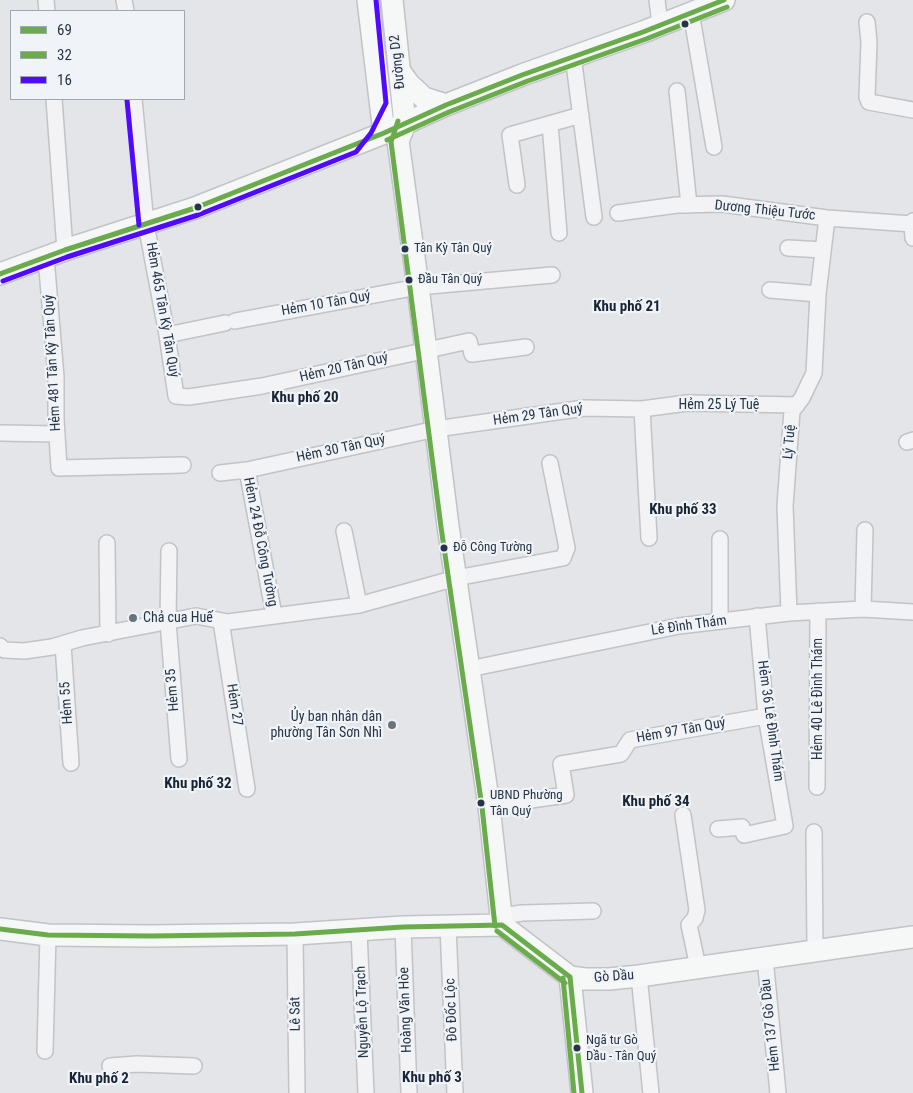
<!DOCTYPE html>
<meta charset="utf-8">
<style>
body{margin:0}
#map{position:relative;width:913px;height:1093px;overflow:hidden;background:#e3e5e8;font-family:"Roboto Condensed",sans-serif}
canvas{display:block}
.legend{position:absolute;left:10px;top:10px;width:175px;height:90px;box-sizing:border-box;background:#f0f4f8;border:1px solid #a0a7b0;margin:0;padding:6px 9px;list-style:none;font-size:15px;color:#273445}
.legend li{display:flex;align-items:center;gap:10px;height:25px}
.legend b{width:25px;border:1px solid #a0a7b0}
</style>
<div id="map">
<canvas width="913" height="1093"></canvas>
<ul class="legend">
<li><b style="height:6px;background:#6aab4c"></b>69</li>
<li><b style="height:6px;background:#6aab4c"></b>32</li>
<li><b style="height:6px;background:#4f0aff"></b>16</li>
</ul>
</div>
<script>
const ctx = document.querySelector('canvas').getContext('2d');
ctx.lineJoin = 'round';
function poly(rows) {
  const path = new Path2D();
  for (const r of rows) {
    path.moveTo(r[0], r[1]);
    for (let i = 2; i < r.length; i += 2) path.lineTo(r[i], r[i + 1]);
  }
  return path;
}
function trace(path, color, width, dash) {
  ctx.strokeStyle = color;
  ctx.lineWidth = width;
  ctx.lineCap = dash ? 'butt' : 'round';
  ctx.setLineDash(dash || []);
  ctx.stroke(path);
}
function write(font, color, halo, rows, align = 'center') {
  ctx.font = font + ' "Roboto Condensed",sans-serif';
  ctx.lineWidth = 4.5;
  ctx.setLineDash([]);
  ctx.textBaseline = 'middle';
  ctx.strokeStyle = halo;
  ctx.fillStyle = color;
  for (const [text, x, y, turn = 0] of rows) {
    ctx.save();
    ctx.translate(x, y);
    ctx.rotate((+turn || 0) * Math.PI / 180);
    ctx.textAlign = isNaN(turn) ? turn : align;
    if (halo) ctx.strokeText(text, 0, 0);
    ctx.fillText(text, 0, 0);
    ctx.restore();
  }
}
const street = poly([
 [46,0,47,11],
 [124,0,126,11],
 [657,0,660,24],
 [691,12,714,147],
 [867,22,869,42,867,97,869,102,913,110],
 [573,56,594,217],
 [677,91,689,205],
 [54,99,65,250],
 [134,99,146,224,167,335,176,396,189,397,262,386,469,341,472,354,526,347],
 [550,124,559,233],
 [517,185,510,135,581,115],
 [618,213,677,205,722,204,827,218,912,224],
 [913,221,912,224,913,238],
 [788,248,823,250],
 [46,257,56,377,56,419,59,468,183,465],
 [770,290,818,294],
 [235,321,418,287,552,275],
 [167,335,225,323],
 [642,409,649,538],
 [0,433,57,434],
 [907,442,913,440],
 [247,470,274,615],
 [220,473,247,470,436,429,585,408,642,409,687,403,797,405],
 [344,531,359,605],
 [720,539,720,621],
 [107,543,108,634],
 [169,551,168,622,179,759],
 [863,609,865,530],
 [789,613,785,506,792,411,802,398,814,373,818,294,827,218],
 [221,621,247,789],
 [63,644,71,763],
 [0,646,4,650,24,651,52,647,82,638,196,616,228,622,359,605,456,578,563,558,567,548,550,463],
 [469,669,679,626,789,613,863,609,913,612],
 [817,787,818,611],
 [489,806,566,795,561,764,621,754,630,740,766,716],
 [683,815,697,910,695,918,689,925,698,967],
 [718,829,742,827,744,835,785,826,766,716,757,616],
 [814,832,815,951],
 [501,916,522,913,593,911],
 [448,926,455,1093],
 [403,927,409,1093],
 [359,931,366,1093],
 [295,934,297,1093],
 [765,958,778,1093],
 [639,976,651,1093],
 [45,1051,48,935],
 [110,1066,137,1064,194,1066]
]);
const secondary = poly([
 [368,0,384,133],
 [392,0,405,124,398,141,418,287,448,526,489,806,502,925],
 [399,70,409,84,424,98,446,105],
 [0,274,65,250,195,208,384,133,446,105,522,75,643,32,724,0],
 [0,929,48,935,151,936,295,934,403,927,502,925,570,977,585,979,609,979,639,976,913,937],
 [570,977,582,1093]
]);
trace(street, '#c1c3c6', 18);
trace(secondary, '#c1c3c6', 24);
trace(street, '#f3f3f5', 15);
trace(secondary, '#f6f7f7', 21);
trace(poly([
 [0,274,65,250,195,208,384,133,446,105,522,75,643,32,724,0],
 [0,929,48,935,151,936,295,934,403,927,502,925,570,977],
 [570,977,582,1093]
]), '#6aab4c', 5);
trace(poly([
 [398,121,391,142,441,527,482,807,495,926],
 [387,140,449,112,525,82,646,39,727,7],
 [497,931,565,983],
 [563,978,574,1093]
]), '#6aab4c', 5);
trace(poly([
 [127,100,139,225],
 [3,281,67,257,198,215,356,152,371,133,386,103,376,0]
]), '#4f0aff', 5);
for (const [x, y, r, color] of [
 [685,24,4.5,"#273445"],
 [198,207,4.5,"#273445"],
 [405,249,4.5,"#273445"],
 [409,280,4.5,"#273445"],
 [444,548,4.5,"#273445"],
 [133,618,5,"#69727e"],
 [392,725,5,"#69727e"],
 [481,803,4.5,"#273445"],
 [577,1048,4.5,"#273445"]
]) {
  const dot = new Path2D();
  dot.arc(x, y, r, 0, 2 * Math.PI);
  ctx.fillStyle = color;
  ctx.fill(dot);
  trace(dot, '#f0f4f8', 2);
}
write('13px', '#273445', '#f0f4f8', [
 ["Tân Kỳ Tân Quý",414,249],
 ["Đầu Tân Quý",418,280],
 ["Đỗ Công Tường",453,548],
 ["UBND Phường",490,796],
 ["Tân Quý",490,812],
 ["Ngã tư Gò",586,1041],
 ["Dầu - Tân Quý",586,1057]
], 'left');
write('14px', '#273445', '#f0f4f8', [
 ["Đường D2",398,62,-96],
 ["Dương Thiệu Tước",765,211,6],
 ["Hẻm 10 Tân Quý",326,304,-10],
 ["Hẻm 465 Tân Kỳ Tân Quý",162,310,80],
 ["Hẻm 481 Tân Kỳ Tân Quý",53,363,-93],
 ["Hẻm 20 Tân Quý",344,368,-13],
 ["Hẻm 25 Lý Tuệ",719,405],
 ["Hẻm 29 Tân Quý",538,415,-8],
 ["Lý Tuệ",790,442,-85],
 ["Hẻm 30 Tân Quý",341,449,-12],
 ["Hẻm 24 Đỗ Công Tường",260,542,79],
 ["Lê Đình Thám",689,626,-8],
 ["Hẻm 35",173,690,-95],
 ["Hẻm 40 Lê Đình Thám",818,699,-90],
 ["Hẻm 55",67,703,-94],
 ["Hẻm 27",234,705,81],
 ["Hẻm 36 Lê Đình Thám",770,721,82],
 ["Hẻm 97 Tân Quý",681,731,-10],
 ["Gò Dầu",614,977,-4],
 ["Hoàng Văn Hòe",406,1010,-92],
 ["Đô Đốc Lộc",452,1010,-92],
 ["Nguyễn Lộ Trạch",363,1012,-92],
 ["Lê Sát",296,1014,-91],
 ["Hẻm 137 Gò Dầu",771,1025,-96]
]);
write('14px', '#273445', '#f0f4f8', [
 ["Chả cua Huế",143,618],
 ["Ủy ban nhân dân",382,717,"right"],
 ["phường Tân Sơn Nhì",382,733,"right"]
], 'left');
write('bold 15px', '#192535', '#f0f4f8', [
 ["Khu phố 21",627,307],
 ["Khu phố 20",305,398],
 ["Khu phố 33",683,510],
 ["Khu phố 32",198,784],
 ["Khu phố 34",656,802],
 ["Khu phố 3",432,1078],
 ["Khu phố 2",99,1079]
]);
</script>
